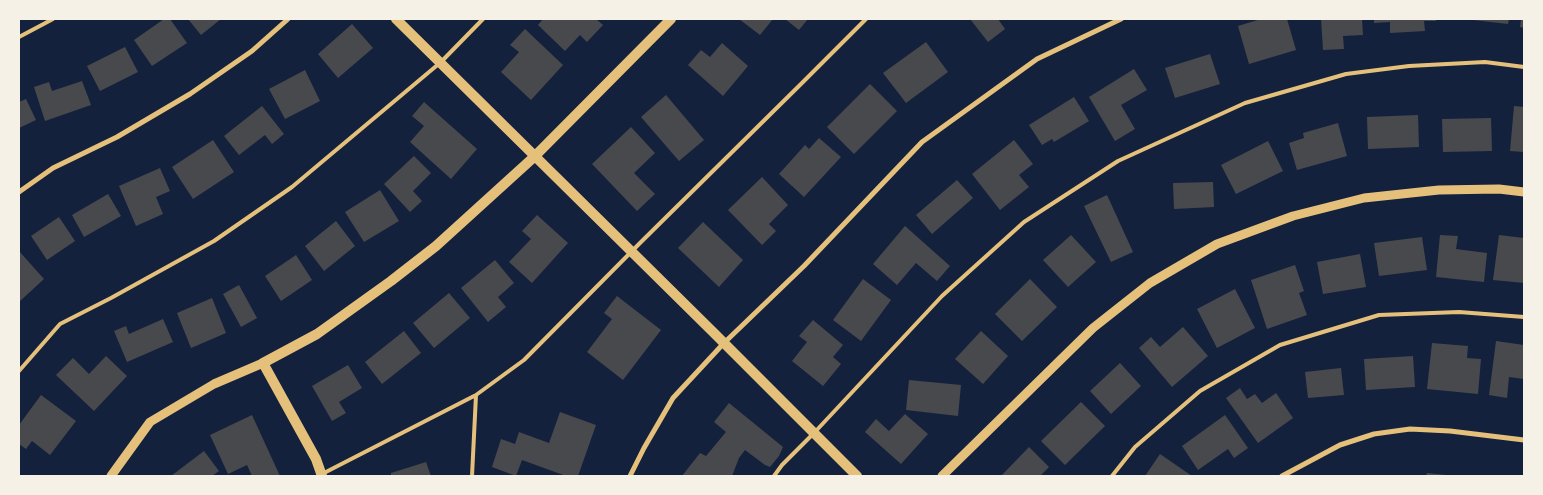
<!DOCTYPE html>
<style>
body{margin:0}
#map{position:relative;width:1543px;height:495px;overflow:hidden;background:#14213d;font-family:"Alegreya Sans",sans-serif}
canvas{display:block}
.frame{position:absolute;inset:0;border:20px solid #f6f1e7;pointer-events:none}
</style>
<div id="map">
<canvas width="1543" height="495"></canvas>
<div class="frame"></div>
</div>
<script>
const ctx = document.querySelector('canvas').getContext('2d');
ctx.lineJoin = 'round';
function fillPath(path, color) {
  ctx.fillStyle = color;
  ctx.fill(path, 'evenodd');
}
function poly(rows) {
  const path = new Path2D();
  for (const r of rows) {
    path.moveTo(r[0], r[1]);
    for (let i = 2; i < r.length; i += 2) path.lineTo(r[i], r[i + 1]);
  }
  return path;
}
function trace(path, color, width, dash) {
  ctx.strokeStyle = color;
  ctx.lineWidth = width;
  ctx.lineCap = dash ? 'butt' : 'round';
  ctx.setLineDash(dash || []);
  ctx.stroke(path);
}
fillPath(poly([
 [164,19,170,19,187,43,152,66,134,40],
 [188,19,221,19,201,35],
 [543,19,596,19,603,25,587,42,580,35,565,51,538,25],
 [739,19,773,19,760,35],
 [785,19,808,19,799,30],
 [970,19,998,19,1005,29,988,42],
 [1261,19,1287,19,1296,50,1249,64,1238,26],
 [1321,19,1362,19,1363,35,1343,36,1344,49,1323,50],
 [1374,19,1436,19,1436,21,1424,21,1425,31,1390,33,1390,22,1374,23],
 [1474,19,1509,19,1508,24,1473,20],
 [1521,19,1524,19,1524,28,1520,27],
 [352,24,373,48,338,78,318,54],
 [525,29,563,65,531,100,501,72,519,52,510,45],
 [926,42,948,72,906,103,883,73],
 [722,43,748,66,723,96,688,65,701,50,710,57],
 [125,47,138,72,100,91,87,66],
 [1210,54,1220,84,1175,98,1165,68],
 [1134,69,1147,90,1121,105,1135,129,1115,141,1089,97],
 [305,70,320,101,285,119,269,89],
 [82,81,91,105,45,121,34,87,49,82,52,91],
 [870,84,897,111,854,154,827,127],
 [666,95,704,140,679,161,641,117],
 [1074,97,1089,121,1054,142,1052,139,1042,145,1029,125],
 [26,99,36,120,19,128,19,102],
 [424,102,477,149,451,179,410,142,424,126,412,116],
 [262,106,284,134,272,144,265,135,239,155,224,136],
 [1514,106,1524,107,1524,152,1510,151],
 [1418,115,1419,147,1368,149,1367,117],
 [1491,118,1492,151,1443,152,1442,119],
 [1338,123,1347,156,1297,170,1289,143,1304,138,1303,133],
 [631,127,655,153,634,173,655,194,637,211,592,164],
 [819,138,841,157,804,197,779,174,805,145,809,149],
 [213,140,234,172,193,199,172,167],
 [1014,140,1033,164,1019,175,1029,187,1000,210,972,174],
 [1268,141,1283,171,1236,194,1221,165],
 [414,156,431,173,413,191,422,201,410,212,384,184],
 [160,168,170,191,156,197,163,214,136,226,119,186],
 [762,177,788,205,769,224,776,231,762,245,728,210],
 [957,180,973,198,932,234,916,215],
 [1213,182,1214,207,1174,209,1173,183],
 [380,190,399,221,364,242,345,212],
 [108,194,121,216,84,237,72,215],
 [1107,195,1133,252,1111,262,1084,206],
 [537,215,568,243,532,283,509,262,531,239,522,231],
 [59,217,75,241,47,260,31,236],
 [336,221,355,246,324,271,305,246],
 [703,222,743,260,719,287,678,248],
 [905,226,950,266,937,281,916,263,897,285,873,264],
 [1071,235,1096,262,1068,287,1043,260],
 [1440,235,1458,236,1456,249,1487,253,1484,282,1436,277],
 [1499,235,1524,238,1524,283,1493,280],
 [1422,237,1427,270,1379,276,1374,243],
 [19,251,44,279,19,302],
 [1360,254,1366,287,1323,294,1317,262],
 [296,255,312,280,281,301,265,276],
 [495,260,514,283,498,297,506,307,488,322,461,288],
 [1295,265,1304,291,1299,293,1307,315,1267,329,1251,280],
 [863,279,891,300,861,341,833,320],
 [1030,279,1057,307,1022,341,995,314],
 [239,285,257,318,241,327,223,294],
 [1235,289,1255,328,1217,348,1197,309],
 [449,293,470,318,434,348,413,323],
 [617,296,661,330,623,380,587,352,612,319,604,313],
 [212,298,226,333,191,348,177,313],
 [163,319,173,342,127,362,114,331,126,326,129,334],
 [813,320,843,345,833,357,841,364,823,386,792,361,807,342,799,336],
 [1183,327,1208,356,1172,387,1139,348,1151,337,1160,347],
 [404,331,421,353,382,384,365,362],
 [981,331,1008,356,983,384,955,359],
 [1496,341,1524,345,1524,379,1509,377,1507,398,1489,395],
 [1432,343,1468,346,1467,358,1481,359,1478,394,1427,389],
 [106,356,127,376,94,411,56,375,73,358,89,374],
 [1413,356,1415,387,1366,390,1364,359],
 [1120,363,1141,386,1111,414,1090,391],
 [348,365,362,388,339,402,346,413,332,421,312,386],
 [1341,368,1344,395,1308,398,1305,372],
 [909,380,961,385,958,416,906,410],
 [1240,388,1247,399,1255,394,1262,403,1276,393,1293,418,1258,443,1226,398],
 [41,395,76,421,50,455,32,441,26,449,19,444,19,425],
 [1081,402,1105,426,1065,465,1041,441],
 [729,403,783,447,779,456,770,467,765,465,745,450,739,458,732,476,682,476,700,453,706,456,726,432,714,422],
 [560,412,596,425,578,476,566,476,522,460,516,476,492,467,501,439,515,444,519,432,549,443],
 [905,414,928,434,901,464,865,432,876,419,889,431],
 [252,415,280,476,252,476,247,465,228,474,210,435],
 [1225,415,1248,448,1234,458,1228,449,1198,470,1182,446],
 [1029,447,1049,467,1040,476,1001,476],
 [204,451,219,471,212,476,171,476],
 [1160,454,1192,476,1145,476],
 [426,462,431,476,391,476,391,473],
 [1427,473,1446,475,1446,476,1426,476]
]), '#48494c');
trace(poly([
 [19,37,53,19],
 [19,371,60,324,111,298,214,241,292,187,441,62,483,19],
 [322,474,476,395,524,360,641,242,803,82,866,19],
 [472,476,476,395],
 [774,476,782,465,814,433,942,296,1024,222,1118,161,1245,103,1346,74,1409,66,1485,62,1524,67],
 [1112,476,1135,447,1200,391,1280,345,1379,315,1459,312,1524,317]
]), '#e5c07b', 4);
trace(poly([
 [19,192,53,168,117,137,190,94,252,51,288,19],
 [630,476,644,448,673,398,724,343,804,266,922,142,1037,59,1121,19],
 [1282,476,1340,445,1374,434,1410,429,1450,431,1524,440]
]), '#e5c07b', 5);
trace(poly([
 [111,476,150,422,214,384,263,363],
 [942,476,1093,328,1150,283,1217,244,1293,216,1364,198,1439,190,1499,189,1524,192]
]), '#e5c07b', 9);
trace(poly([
 [396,19,713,332,857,476],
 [322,476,316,459,263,363,317,334,391,281,436,246,534,157,671,19]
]), '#e5c07b', 10);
</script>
